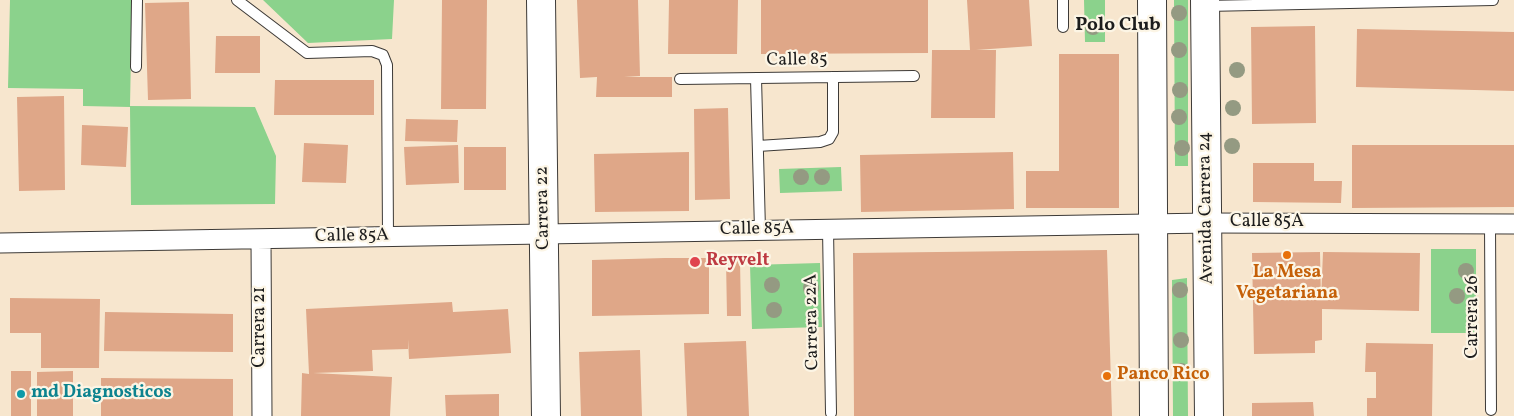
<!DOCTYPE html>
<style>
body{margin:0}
canvas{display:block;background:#f7e6ce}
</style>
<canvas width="1514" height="416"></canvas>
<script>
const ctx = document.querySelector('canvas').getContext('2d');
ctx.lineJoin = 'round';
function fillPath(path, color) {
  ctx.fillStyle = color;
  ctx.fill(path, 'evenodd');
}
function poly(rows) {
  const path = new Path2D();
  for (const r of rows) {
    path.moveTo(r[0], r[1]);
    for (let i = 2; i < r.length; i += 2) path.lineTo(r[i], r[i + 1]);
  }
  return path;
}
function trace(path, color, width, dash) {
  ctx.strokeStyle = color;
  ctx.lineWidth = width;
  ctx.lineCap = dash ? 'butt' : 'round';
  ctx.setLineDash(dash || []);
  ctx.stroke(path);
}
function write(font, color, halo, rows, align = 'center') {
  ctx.font = font + ' Vollkorn,serif';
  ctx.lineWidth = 4.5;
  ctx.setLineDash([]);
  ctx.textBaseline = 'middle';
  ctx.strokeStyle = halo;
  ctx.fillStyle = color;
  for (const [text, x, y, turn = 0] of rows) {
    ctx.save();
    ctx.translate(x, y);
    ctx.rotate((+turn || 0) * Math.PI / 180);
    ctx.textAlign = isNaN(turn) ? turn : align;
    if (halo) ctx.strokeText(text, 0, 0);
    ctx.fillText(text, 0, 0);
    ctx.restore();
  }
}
fillPath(poly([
 [10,0,132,0,130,106,255,107,276,156,275,204,131,205,130,107,83,106,83,89,8,88],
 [263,0,394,0,392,39,308,43],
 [1084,0,1105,0,1105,42,1085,42],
 [1174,0,1188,0,1188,166,1175,166],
 [841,167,842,191,780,193,779,169],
 [1431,249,1476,249,1476,333,1431,333],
 [820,263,822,327,752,329,750,265],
 [1187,278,1188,416,1173,416,1172,280]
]), '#8bd28c');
fillPath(poly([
 [442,0,487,0,486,109,441,109],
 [577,0,638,0,640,76,624,77,672,77,672,97,596,97,597,77,580,78],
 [669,0,738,0,737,54,668,54],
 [761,0,928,0,928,53,761,54],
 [967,0,1029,0,1032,46,976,50,996,50,995,118,931,118,932,50,970,50],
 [189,2,191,99,148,100,145,3],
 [1315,26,1316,123,1252,124,1251,27],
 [1357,29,1514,32,1514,91,1356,87],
 [216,36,260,36,260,73,215,73],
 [1059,54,1119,54,1119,208,1026,208,1026,171,1059,171],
 [275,80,374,80,374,115,274,115],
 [64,96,65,190,19,191,17,97],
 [728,108,730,199,695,200,694,109],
 [406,119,458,120,457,142,405,141],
 [82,125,128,127,126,167,81,165],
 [304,143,348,145,346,183,302,182],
 [458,145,459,183,406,185,404,147],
 [1352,145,1514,145,1514,207,1352,208],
 [464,147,506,147,506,190,464,190],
 [689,152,689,211,595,212,594,154],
 [1013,152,1014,209,861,212,860,155],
 [1253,163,1314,163,1314,181,1342,181,1341,203,1253,202],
 [1107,250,1112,416,854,416,853,253],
 [1320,252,1321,301,1323,252,1420,253,1419,311,1322,309,1322,340,1315,341,1315,353,1254,354,1252,253],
 [665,258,709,258,709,314,592,316,592,260],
 [726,260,740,260,741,316,727,316],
 [10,298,100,299,99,368,41,368,41,333,10,333],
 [452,302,453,312,508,309,511,353,409,359,408,339,408,349,372,350,373,371,313,373,392,377,390,416,301,416,302,373,309,374,306,309],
 [105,312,233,314,233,352,104,351],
 [746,341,749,416,687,416,684,343],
 [1366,343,1433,344,1432,416,1367,416,1367,398,1376,398,1376,372,1365,372],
 [640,350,642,416,581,416,579,352],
 [11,371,31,371,31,416,11,416],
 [73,371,73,416,37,416,37,372],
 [101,378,233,379,233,416,101,416],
 [499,394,499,416,446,416,445,395],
 [1313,402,1314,416,1252,416,1252,403]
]), '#dfa788');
const lane = poly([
 [237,0,307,53,372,51,383,55,387,65,388,237],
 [1063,0,1063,27],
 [1206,6,1493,0],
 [136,67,137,0],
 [756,78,760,230],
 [680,79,914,76],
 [758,146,820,142,829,139,833,132,833,77],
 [1490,224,1491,410],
 [828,229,831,413]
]);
const street = poly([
 [261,239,262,416],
 [0,243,1208,223,1514,224]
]);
const secondary = poly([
 [541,0,546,416],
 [1152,0,1154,416],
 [1205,0,1209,416]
]);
trace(lane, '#3d3a37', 12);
trace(street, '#3d3a37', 21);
trace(secondary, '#3d3a37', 30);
trace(lane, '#fff', 10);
trace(street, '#fff', 19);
trace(secondary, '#fff', 28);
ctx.fillStyle = '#949a82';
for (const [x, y] of [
 [1179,13],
 [1093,27],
 [1179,50],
 [1237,70],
 [1180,90],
 [1233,108],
 [1179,117],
 [1232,146],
 [1182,148],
 [801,177],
 [822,177],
 [1466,271],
 [772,285],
 [811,288],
 [1180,290],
 [1457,296],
 [774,310],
 [1181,340],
 [1181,371]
]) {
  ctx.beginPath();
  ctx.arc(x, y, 8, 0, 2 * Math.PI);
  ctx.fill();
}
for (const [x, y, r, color] of [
 [1287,255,5,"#e8710a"],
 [695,262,6,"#e0444e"],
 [1107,376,5,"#e8710a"],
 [21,394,5,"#0f9aa8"]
]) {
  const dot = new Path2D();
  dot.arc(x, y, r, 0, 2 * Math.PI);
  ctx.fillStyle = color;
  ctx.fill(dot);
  trace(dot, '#fcf5e5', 2);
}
write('18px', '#1c1c1c', '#fcf5e5', [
 ["Calle 85",797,61,-1],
 ["Carrera 22",544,208,-91],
 ["Avenida Carrera 24",1207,208,-91],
 ["Calle 85A",1267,223],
 ["Calle 85A",757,230,-1],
 ["Calle 85A",352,237,-1],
 ["Carrera 26",1474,317,-90],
 ["Carrera 22A",813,322,-91],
 ["Carrera 21",261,327,-90]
]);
write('bold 18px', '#be3a42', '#fcf5e5', [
 ["Reyvelt",706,262]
], 'left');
write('bold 18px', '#c56008', '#fcf5e5', [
 ["La Mesa",1287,274],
 ["Vegetariana",1287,295],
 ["Panco Rico",1117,376,"left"]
]);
write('bold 18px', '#0d838f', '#fcf5e5', [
 ["md Diagnosticos",31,394]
], 'left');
write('bold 19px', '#1c1c1c', '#fcf5e5', [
 ["Polo Club",1118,27]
]);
</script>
